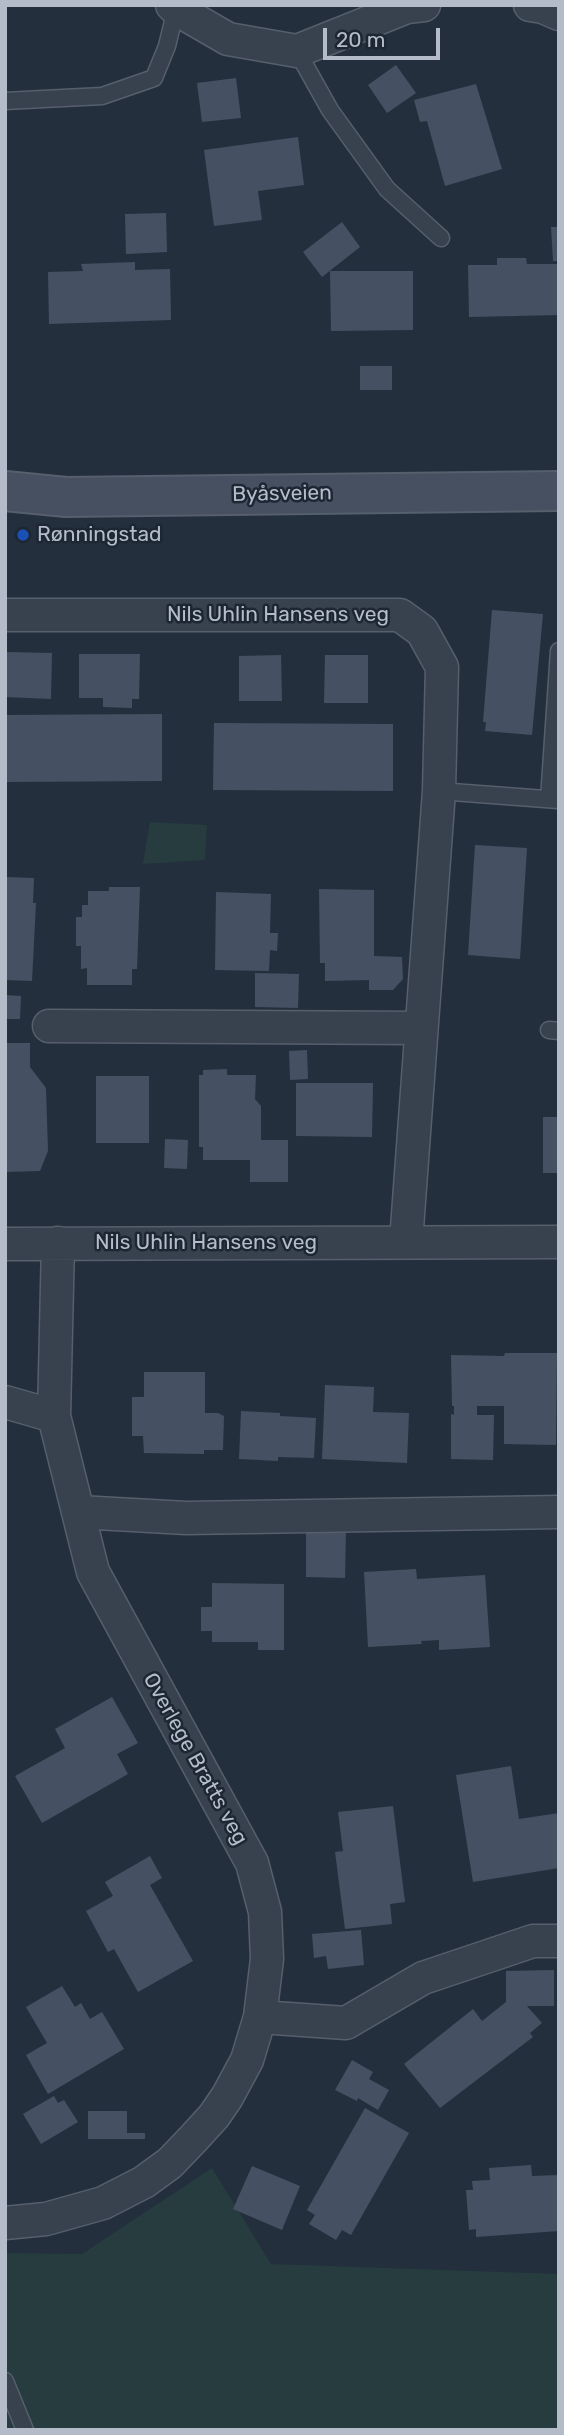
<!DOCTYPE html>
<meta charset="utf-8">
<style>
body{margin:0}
#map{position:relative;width:564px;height:2435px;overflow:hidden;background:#242f3e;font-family:Rubik,sans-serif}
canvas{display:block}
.frame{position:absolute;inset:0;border:7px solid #b4bcc9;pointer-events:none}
.scale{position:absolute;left:323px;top:28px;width:117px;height:32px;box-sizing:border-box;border:4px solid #b4bcc9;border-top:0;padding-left:9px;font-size:21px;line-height:24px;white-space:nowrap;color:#b4bcc9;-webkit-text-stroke:5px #1d2633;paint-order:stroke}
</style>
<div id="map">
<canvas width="564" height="2435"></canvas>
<div class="frame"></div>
<div class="scale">20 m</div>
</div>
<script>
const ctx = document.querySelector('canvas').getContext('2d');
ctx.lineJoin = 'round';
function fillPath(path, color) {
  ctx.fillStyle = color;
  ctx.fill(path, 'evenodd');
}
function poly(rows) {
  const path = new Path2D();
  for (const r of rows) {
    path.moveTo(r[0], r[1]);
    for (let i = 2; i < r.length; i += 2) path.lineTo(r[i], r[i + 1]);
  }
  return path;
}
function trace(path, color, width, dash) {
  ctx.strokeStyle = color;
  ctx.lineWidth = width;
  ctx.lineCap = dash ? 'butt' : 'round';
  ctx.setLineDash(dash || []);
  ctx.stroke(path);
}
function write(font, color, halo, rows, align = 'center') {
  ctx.font = font + ' Rubik,sans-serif';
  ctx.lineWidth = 5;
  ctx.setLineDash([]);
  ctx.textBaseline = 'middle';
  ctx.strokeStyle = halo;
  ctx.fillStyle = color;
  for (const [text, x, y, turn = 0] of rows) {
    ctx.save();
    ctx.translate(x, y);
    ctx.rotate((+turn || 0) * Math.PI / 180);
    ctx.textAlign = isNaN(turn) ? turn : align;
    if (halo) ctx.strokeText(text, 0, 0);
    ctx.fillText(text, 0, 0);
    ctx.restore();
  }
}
fillPath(poly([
 [150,822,207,825,205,860,143,864],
 [212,2168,271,2264,559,2274,559,2430,5,2430,5,2253,82,2254]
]), '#263c3f');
fillPath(poly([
 [396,65,416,93,387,113,368,85],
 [236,78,241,118,202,122,197,83],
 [476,84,502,169,445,186,427,121,420,122,414,100],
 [298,137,304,185,258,191,262,220,214,226,204,150],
 [166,213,167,252,126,254,125,214],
 [342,222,360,247,322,277,303,252],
 [551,227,559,227,559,261,553,261],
 [497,258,526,258,527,264,559,264,559,315,469,317,468,265,497,265],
 [135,262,135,270,170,269,171,320,49,324,48,272,83,271,81,264],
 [330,271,413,271,413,330,331,331],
 [360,366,392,366,392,390,360,390],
 [492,610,543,614,532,735,485,731,486,722,483,722],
 [6,652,52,653,51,699,5,697],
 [79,654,140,654,139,699,132,699,132,708,103,707,103,698,79,698],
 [281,655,282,701,239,701,239,656],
 [325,655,368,655,368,703,324,703],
 [162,714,162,781,5,782,5,715],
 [214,723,393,724,393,791,213,790],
 [475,845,527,848,520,959,468,955],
 [5,877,34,878,33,903,36,903,32,981,5,980],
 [109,887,140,887,137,969,132,969,132,985,87,985,87,968,81,969,81,946,76,946,76,917,82,917,82,905,88,905,88,891,109,891],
 [319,889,374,890,374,956,402,957,403,979,393,990,369,990,369,980,325,981,325,963,320,963],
 [216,892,271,894,270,933,278,933,277,951,270,950,269,971,215,970],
 [255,973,299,974,298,1008,255,1007],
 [5,995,21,996,20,1019,5,1019],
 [5,1043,30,1043,30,1067,46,1088,48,1151,40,1171,5,1172],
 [307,1050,308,1079,290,1080,289,1051],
 [227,1069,227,1075,256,1075,255,1099,261,1106,261,1140,288,1140,288,1182,250,1182,250,1160,203,1160,203,1147,199,1147,199,1075,203,1075,203,1070],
 [96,1076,149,1076,149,1143,96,1143],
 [296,1083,373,1083,372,1137,296,1136],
 [543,1117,559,1117,559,1173,543,1173],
 [165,1139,188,1140,187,1169,164,1168],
 [505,1353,557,1353,556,1445,504,1444,504,1406,477,1406,477,1415,494,1415,493,1460,451,1459,451,1414,454,1415,454,1406,452,1406,451,1355,504,1356],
 [144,1372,205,1372,205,1413,218,1413,224,1416,223,1450,204,1450,204,1454,144,1453,143,1436,132,1436,132,1397,144,1397],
 [325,1385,374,1387,373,1412,409,1413,407,1463,322,1459],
 [241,1411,280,1413,280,1416,316,1418,314,1458,278,1457,278,1461,239,1459],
 [306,1529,346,1529,345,1578,306,1577],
 [416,1569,417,1579,485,1575,490,1647,439,1650,439,1640,421,1641,422,1644,368,1647,364,1572],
 [212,1583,284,1584,284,1650,258,1650,258,1642,212,1642,212,1631,201,1631,201,1607,212,1607],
 [112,1697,138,1743,117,1754,128,1774,42,1823,15,1776,65,1748,55,1729],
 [511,1766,519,1819,559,1813,559,1868,473,1882,456,1775],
 [393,1806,405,1902,390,1904,392,1924,345,1929,335,1852,343,1851,338,1812],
 [150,1856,162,1878,150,1885,193,1961,138,1992,114,1949,108,1952,86,1911,113,1896,105,1882],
 [361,1930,364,1965,328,1969,326,1956,314,1958,312,1934],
 [554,1970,554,2006,527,2006,542,2023,530,2033,533,2037,440,2108,404,2064,473,2009,482,2021,506,2002,506,1971],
 [62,1986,75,2007,81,2003,90,2019,102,2012,124,2049,48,2094,26,2055,47,2043,26,2007],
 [352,2060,373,2072,369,2079,389,2090,378,2110,358,2098,357,2101,335,2090],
 [54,2096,58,2103,64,2100,78,2122,41,2144,23,2114],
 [365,2108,409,2133,351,2235,342,2230,336,2240,309,2224,315,2215,307,2210],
 [88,2111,127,2111,127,2133,145,2133,145,2139,88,2139],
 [531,2165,532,2176,559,2175,559,2231,476,2237,476,2229,469,2230,466,2190,473,2190,472,2181,490,2180,489,2168],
 [252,2166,300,2186,282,2230,233,2209]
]), '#455162');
const lane = poly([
 [297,51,330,110,387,189,441,238],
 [5,101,102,96,154,78,167,46,176,9],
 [439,791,558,800],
 [549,799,559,651],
 [549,1030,559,1031],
 [5,2381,25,2430]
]);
const street = poly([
 [172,5,176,9,228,39,297,51,407,7,424,5],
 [530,5,543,7,559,14],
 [5,615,400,615,422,631,442,667,439,791,406,1242],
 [49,1026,421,1028],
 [5,1244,559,1242],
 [5,1402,54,1416],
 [79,1512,186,1518,559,1512],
 [260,2017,346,2023,423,1978,533,1941,559,1941],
 [5,2223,46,2219,103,2203,144,2182,170,2163,193,2139,214,2116,227,2097,247,2060,260,2017,267,1959,265,1912,252,1863,93,1572,54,1416,58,1243]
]);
const secondary = poly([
 [5,491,66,497,559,491]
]);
trace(lane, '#565f6c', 19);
trace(street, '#565f6c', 35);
trace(secondary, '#565f6c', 42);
trace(lane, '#38414e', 16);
trace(street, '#38414e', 32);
trace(secondary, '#465061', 38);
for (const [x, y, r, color] of [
 [23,535,7,"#1a4fb4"]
]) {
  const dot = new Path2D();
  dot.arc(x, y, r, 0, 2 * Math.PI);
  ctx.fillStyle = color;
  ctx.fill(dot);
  trace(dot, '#1d2633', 2.5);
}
write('21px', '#b4bcc9', '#1d2633', [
 ["Byåsveien",282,494,-1],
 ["Nils Uhlin Hansens veg",278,615],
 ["Nils Uhlin Hansens veg",206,1243],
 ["Overlege Bratts veg",195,1759,61]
]);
write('21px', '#b4bcc9', '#1d2633', [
 ["Rønningstad",37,535]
], 'left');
</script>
